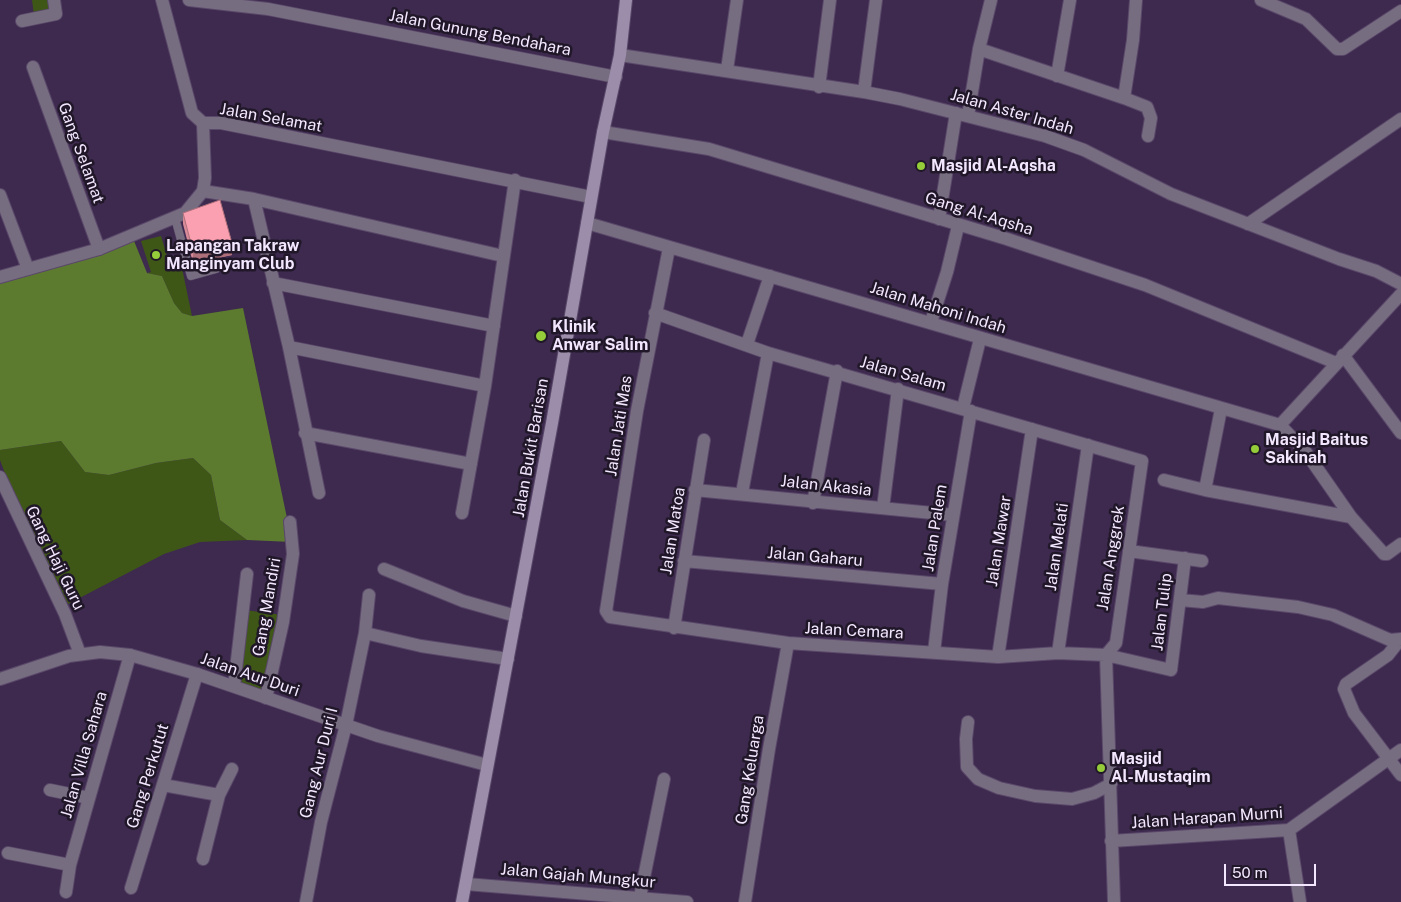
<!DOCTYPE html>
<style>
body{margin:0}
#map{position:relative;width:1401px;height:902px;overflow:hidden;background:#3d2a4e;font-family:"Public Sans",sans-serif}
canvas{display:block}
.scale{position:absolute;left:1224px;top:864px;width:92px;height:22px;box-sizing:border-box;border:2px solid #f3e7ff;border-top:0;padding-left:6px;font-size:15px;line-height:18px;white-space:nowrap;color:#f3e7ff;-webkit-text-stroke:4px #201728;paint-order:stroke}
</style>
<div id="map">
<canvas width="1401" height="902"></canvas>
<div class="scale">50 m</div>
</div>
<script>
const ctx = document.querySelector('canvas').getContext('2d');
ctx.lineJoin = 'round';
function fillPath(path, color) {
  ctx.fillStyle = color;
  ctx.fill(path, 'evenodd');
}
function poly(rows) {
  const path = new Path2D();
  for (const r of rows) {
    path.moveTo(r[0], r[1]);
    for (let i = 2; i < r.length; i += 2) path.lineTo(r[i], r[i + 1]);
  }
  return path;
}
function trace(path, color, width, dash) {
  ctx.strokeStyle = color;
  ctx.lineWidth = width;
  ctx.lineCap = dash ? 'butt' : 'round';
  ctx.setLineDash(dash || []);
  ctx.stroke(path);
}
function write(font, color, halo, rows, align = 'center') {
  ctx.font = font + ' "Public Sans",sans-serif';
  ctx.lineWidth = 5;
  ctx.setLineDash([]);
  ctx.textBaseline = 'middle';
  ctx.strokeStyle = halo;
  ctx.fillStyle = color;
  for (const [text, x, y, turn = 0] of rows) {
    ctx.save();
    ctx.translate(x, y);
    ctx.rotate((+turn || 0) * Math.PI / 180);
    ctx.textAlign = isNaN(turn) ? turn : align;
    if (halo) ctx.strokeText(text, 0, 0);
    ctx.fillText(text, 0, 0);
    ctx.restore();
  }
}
fillPath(poly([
 [32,0,52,0,53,11,34,15],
 [161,236,171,269,182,268,192,316,182,313,174,303,162,276,147,273,151,272,141,241],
 [61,441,85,472,109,475,156,463,193,458,211,475,220,520,247,540,200,542,164,554,68,604,10,487,0,460,0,450],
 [245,610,282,615,266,691,235,684]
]), '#3e5717');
fillPath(poly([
 [132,236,147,273,162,276,174,303,182,313,192,316,243,308,292,542,247,540,220,520,211,475,193,458,156,463,109,475,85,472,61,441,0,450,0,277]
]), '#5c7b2f');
const service = poly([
 [175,218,191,276,216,269]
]);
const minor = poly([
 [162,0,192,113,203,123],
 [189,0,268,9,616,77],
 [1261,0,1306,19,1337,49,1343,49,1401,11],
 [22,21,56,14,54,0],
 [979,49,1124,98,1133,40,1136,0],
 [620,55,864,92,900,99,1045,136,1084,150,1171,194,1339,259,1376,271,1401,284],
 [33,67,99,249],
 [727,70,737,0],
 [1057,76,1070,0],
 [819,87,830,0],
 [864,92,876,0],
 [1124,98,1147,107,1151,118,1148,136],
 [968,116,979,49,991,0],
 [603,132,709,149,1007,239,1145,285,1336,363],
 [203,191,254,199,503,256],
 [0,195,28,269],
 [254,199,289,347,319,493],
 [939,219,956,113],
 [587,223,1280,425],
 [1248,224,1401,119],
 [669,248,637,411,606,611,610,617,788,643,998,657,1058,653,1106,655,1171,670,1185,558],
 [273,283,494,326],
 [655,313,768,353,1142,461,1116,643,1106,655],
 [931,322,947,272,958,226],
 [747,344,770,276],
 [289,347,485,386],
 [1343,355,1401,433],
 [963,408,980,339],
 [1280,425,1305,451,1351,517,1384,554,1387,554,1401,544],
 [1280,425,1401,294],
 [305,433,471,464],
 [0,477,65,614,80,654],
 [1164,480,1205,490,1351,517],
 [695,490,953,515],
 [1205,490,1221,409],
 [742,493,768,353],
 [813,503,837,371],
 [883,508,898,389],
 [462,513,485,386,515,180],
 [1129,551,1202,561],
 [684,561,942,584],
 [384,569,463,601,516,616],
 [1180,600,1203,602,1218,598,1298,607,1333,615,1390,640,1401,639],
 [674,628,704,440],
 [365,633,421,646,508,659],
 [1399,641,1388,655,1346,684,1344,689,1354,713,1401,775],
 [934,652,942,584,971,411],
 [1058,653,1088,445],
 [1106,655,1114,902],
 [998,657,1032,429],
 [234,686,247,574],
 [266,698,283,622,293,554,290,522],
 [968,722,966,739,967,767,978,779,999,788,1035,796,1072,799,1094,793,1111,784],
 [163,785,219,795,232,769],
 [50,790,89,798],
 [1289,830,1300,902],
 [1111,841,1289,830,1401,750],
 [8,853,70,865],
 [203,859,219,795],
 [466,884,687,902],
 [131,888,197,674],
 [66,892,70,865,130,655],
 [640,897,664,779],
 [306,902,321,822,346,725,365,633,369,595],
 [745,902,769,749,788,643]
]);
const tertiary = poly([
 [0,277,99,249,185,213,203,191,205,178,203,123,221,123,591,197],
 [0,679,69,656,100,652,130,655,197,674,378,736,487,765]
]);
const secondary = poly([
 [462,902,552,423,603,132,620,55,626,0]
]);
trace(service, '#5a486a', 9);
trace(minor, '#5a486a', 14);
trace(tertiary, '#5a486a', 14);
trace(secondary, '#5a486a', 14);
trace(service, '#776d80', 8);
trace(minor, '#776d80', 12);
trace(tertiary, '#776d80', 12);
trace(secondary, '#9c8daa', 12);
fillPath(poly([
 [183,213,232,255,193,263,183,224]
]), '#d78a97');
fillPath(poly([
 [232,243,232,255,193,263,193,251]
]), '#af707b');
const building = poly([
 [220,200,232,243,193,251,183,213,220,200]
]);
fillPath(building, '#faa0b0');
trace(building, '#af707b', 1);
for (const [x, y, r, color] of [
 [921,166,5,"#95cc3a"],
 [156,255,5,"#95cc3a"],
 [541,336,6,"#95cc3a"],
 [1255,449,5,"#95cc3a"],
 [1101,768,5,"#95cc3a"]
]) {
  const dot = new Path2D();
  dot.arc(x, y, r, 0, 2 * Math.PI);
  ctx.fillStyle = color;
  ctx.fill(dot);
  trace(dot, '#201728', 2);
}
write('16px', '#f3e7ff', '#201728', [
 ["Jalan Gunung Bendahara",480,33,11],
 ["Jalan Aster Indah",1012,112,16],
 ["Jalan Selamat",271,118,10],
 ["Gang Selamat",81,153,70],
 ["Gang Al-Aqsha",979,214,17],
 ["Jalan Mahoni Indah",938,308,17],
 ["Jalan Salam",903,374,16],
 ["Jalan Jati Mas",619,426,-81],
 ["Jalan Bukit Barisan",531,448,-80],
 ["Jalan Akasia",826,486,6],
 ["Jalan Palem",935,528,-81],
 ["Jalan Matoa",673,531,-81],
 ["Jalan Mawar",999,541,-81],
 ["Jalan Melati",1057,547,-82],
 ["Jalan Gaharu",815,557,5],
 ["Gang Haji Guru",55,558,64],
 ["Jalan Anggrek",1111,558,-81],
 ["Gang Mandiri",267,607,-80],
 ["Jalan Tulip",1162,612,-83],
 ["Jalan Cemara",854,631,3],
 ["Jalan Aur Duri",250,675,19],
 ["Jalan Villa Sahara",84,755,-74],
 ["Gang Aur Duri I",319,763,-76],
 ["Gang Keluarga",750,770,-81],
 ["Gang Perkutut",148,776,-73],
 ["Jalan Harapan Murni",1207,818,-4],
 ["Jalan Gajah Mungkur",578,876,5]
]);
write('bold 16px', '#f3e7ff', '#201728', [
 ["Masjid Al-Aqsha",931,166],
 ["Lapangan Takraw",166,246],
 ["Manginyam Club",166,264],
 ["Klinik",552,327],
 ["Anwar Salim",552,345],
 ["Masjid Baitus",1265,440],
 ["Sakinah",1265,458],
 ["Masjid",1111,759],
 ["Al-Mustaqim",1111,777]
], 'left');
</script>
